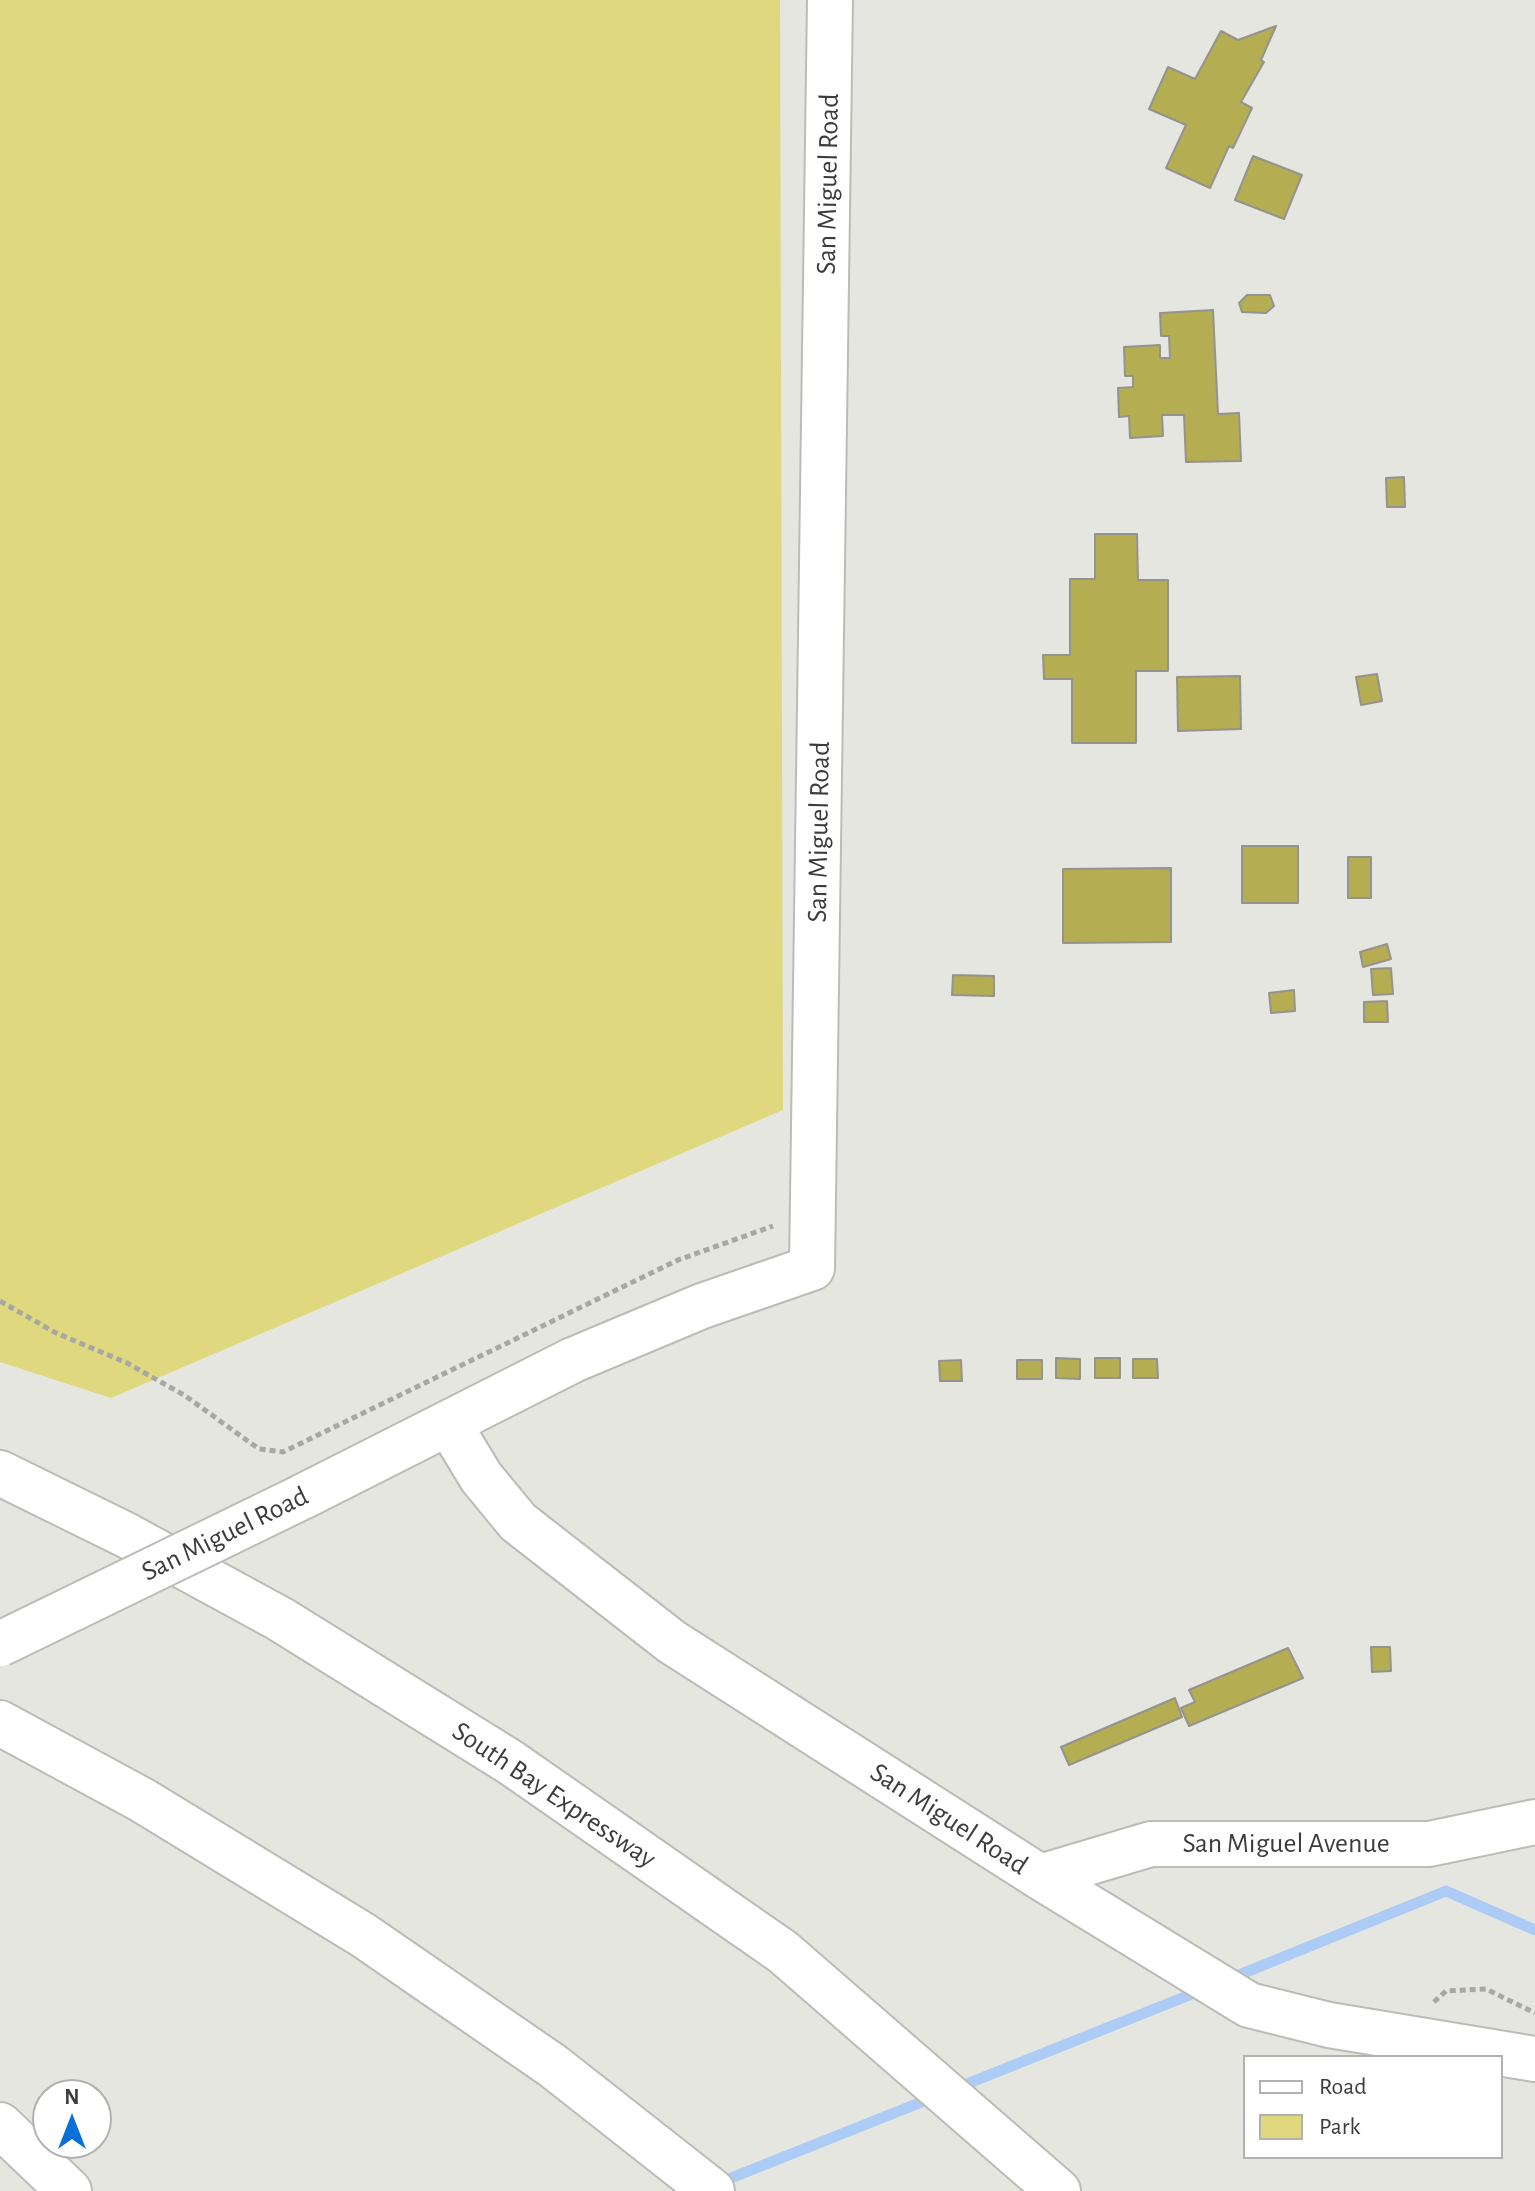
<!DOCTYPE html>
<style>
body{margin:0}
#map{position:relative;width:1535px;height:2191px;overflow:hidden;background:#e6e6e1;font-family:"Alegreya Sans",sans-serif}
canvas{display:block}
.legend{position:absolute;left:1243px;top:2055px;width:260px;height:104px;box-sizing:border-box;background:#fff;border:2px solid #b1b1b0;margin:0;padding:10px 14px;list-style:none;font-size:24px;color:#3c3c3a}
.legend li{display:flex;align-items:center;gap:16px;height:40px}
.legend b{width:40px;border:2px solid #b1b1b0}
.north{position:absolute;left:32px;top:2079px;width:80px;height:80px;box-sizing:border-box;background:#fff;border:2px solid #b1b1b0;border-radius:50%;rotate:0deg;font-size:22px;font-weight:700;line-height:32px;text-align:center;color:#3c3c3a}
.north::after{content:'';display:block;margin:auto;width:28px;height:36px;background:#0870d8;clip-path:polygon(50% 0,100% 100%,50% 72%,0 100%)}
</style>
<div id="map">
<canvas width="1535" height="2191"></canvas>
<ul class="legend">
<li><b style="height:10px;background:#fff"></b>Road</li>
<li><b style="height:22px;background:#dfd87f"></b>Park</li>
</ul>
<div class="north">N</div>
</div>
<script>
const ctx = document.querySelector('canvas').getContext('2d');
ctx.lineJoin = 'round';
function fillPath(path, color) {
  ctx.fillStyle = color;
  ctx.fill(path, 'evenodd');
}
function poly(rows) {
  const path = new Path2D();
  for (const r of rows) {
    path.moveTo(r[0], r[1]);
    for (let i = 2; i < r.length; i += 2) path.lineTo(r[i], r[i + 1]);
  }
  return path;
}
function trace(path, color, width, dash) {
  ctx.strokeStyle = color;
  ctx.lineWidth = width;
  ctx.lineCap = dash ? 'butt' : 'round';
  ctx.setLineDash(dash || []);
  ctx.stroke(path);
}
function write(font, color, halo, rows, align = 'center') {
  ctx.font = font + ' "Alegreya Sans",sans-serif';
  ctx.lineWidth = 6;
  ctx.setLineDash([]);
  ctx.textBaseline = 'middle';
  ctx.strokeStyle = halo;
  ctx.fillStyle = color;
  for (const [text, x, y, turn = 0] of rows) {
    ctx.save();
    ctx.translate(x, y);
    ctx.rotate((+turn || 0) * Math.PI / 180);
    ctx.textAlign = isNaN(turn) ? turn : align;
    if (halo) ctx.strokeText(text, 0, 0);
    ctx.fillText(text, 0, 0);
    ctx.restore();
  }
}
fillPath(poly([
 [0,0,780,0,783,1110,111,1398,0,1362]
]), '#dfd87f');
trace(poly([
 [1229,1979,1446,1891,1535,1930],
 [954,2089,1202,1990],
 [716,2184,934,2097]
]), '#acccf6', 11);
const building = poly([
 [1276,26,1261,60,1264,62,1241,102,1252,108,1233,148,1229,146,1210,188,1166,168,1186,125,1149,109,1168,67,1195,79,1221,31,1238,40,1276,26],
 [1253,156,1302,175,1284,219,1235,200,1253,156],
 [1247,295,1270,295,1274,306,1266,313,1242,312,1239,303,1247,295],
 [1213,310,1218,414,1239,413,1241,461,1186,462,1184,415,1162,415,1163,436,1130,438,1129,416,1119,417,1118,388,1133,387,1133,376,1125,376,1124,347,1160,345,1160,358,1170,358,1169,336,1161,336,1160,313,1213,310],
 [1404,477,1405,507,1387,507,1386,478,1404,477],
 [1095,534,1137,534,1138,580,1168,580,1168,671,1136,671,1136,743,1072,743,1072,679,1044,679,1043,655,1070,655,1070,579,1095,579,1095,534],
 [1377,674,1382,701,1361,705,1356,677,1377,674],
 [1240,676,1241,729,1178,731,1177,677,1240,676],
 [1242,846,1298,846,1298,903,1242,903,1242,846],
 [1348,857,1371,857,1371,898,1348,898,1348,857],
 [1171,868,1171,942,1063,943,1063,869,1171,868],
 [1387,944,1391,959,1363,967,1360,952,1387,944],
 [1391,968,1393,994,1373,995,1371,969,1391,968],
 [953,975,994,976,994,996,952,995,953,975],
 [1294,990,1295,1011,1271,1013,1269,993,1294,990],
 [1387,1001,1388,1022,1364,1022,1364,1002,1387,1001],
 [1056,1358,1080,1359,1080,1379,1056,1378,1056,1358],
 [1095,1358,1120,1358,1120,1378,1095,1378,1095,1358],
 [1133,1359,1157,1359,1158,1378,1133,1378,1133,1359],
 [961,1360,962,1381,940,1381,939,1361,961,1360],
 [1017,1360,1042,1360,1042,1379,1017,1379,1017,1360],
 [1371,1647,1390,1647,1391,1671,1372,1672,1371,1647],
 [1288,1648,1303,1678,1189,1726,1181,1708,1195,1702,1189,1690,1288,1648],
 [1175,1698,1182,1717,1069,1765,1061,1747,1175,1698]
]);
fillPath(building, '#b5ad51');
trace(building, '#94938f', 2);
const minor = poly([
 [449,1424,481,1477,518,1522,672,1642,1040,1877,1249,2005,1329,2025,1535,2059],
 [302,1497,573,1360,702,1306,812,1268,830,0],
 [1040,1877,1151,1844,1429,1844,1535,1822],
 [0,2125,69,2191]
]);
const highway = poly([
 [0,1473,126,1535,280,1619,510,1762,783,1952,1058,2191],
 [0,1723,142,1800,363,1935,553,2066,712,2191]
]);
trace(minor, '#bcbcb7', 48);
trace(highway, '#bcbcb7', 48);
trace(poly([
 [0,1301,54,1332,127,1363,184,1395,259,1449,283,1452,678,1260,773,1226],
 [1434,2002,1446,1991,1486,1989,1535,2013]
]), '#a7a7a3', 5, [6, 4]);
trace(minor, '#fff', 44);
trace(highway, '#fff', 44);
const minorBridge = poly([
 [0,1644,302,1497]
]);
trace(minorBridge, '#bcbcb7', 48, []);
trace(minorBridge, '#fff', 44);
write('28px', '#3c3c3a', '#fff', [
 ["San Miguel Road",828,184,-89],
 ["San Miguel Road",819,832,-89],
 ["San Miguel Road",225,1534,-26],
 ["South Bay Expressway",554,1795,34],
 ["San Miguel Road",949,1819,33],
 ["San Miguel Avenue",1286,1844]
]);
</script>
